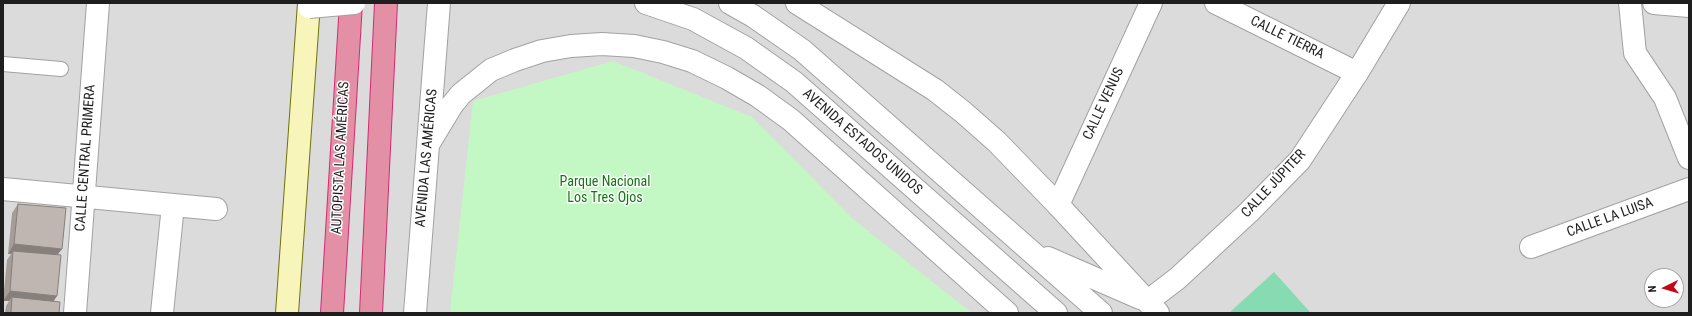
<!DOCTYPE html>
<meta charset="utf-8">
<style>
body{margin:0}
#map{position:relative;width:1692px;height:316px;overflow:hidden;background:#efeae5;font-family:"Roboto Condensed",sans-serif}
canvas{display:block}
.frame{position:absolute;inset:0;border:4px solid #1e1e1e;pointer-events:none}
.north{position:absolute;left:1644px;top:268px;width:40px;height:40px;box-sizing:border-box;background:#fff;border:1px solid #a5a5a5;border-radius:50%;rotate:265deg;font-size:11px;font-weight:700;line-height:16px;text-align:center;color:#1e1e1e}
.north::after{content:'';display:block;margin:auto;width:14px;height:18px;background:#c40818;clip-path:polygon(50% 0,100% 100%,50% 72%,0 100%)}
</style>
<div id="map">
<canvas width="1692" height="316"></canvas>
<div class="frame"></div>
<div class="north">N</div>
</div>
<script>
const ctx = document.querySelector('canvas').getContext('2d');
ctx.lineJoin = 'round';
function fillPath(path, color) {
  ctx.fillStyle = color;
  ctx.fill(path, 'evenodd');
}
function poly(rows) {
  const path = new Path2D();
  for (const r of rows) {
    path.moveTo(r[0], r[1]);
    for (let i = 2; i < r.length; i += 2) path.lineTo(r[i], r[i + 1]);
  }
  return path;
}
function trace(path, color, width, dash) {
  ctx.strokeStyle = color;
  ctx.lineWidth = width;
  ctx.lineCap = dash ? 'butt' : 'round';
  ctx.setLineDash(dash || []);
  ctx.stroke(path);
}
function write(font, color, halo, rows, align = 'center') {
  ctx.font = font + ' "Roboto Condensed",sans-serif';
  ctx.lineWidth = 3;
  ctx.setLineDash([]);
  ctx.textBaseline = 'middle';
  ctx.strokeStyle = halo;
  ctx.fillStyle = color;
  for (const [text, x, y, turn = 0] of rows) {
    ctx.save();
    ctx.translate(x, y);
    ctx.rotate((+turn || 0) * Math.PI / 180);
    ctx.textAlign = isNaN(turn) ? turn : align;
    if (halo) ctx.strokeText(text, 0, 0);
    ctx.fillText(text, 0, 0);
    ctx.restore();
  }
}
fillPath(poly([
 [3,3,1689,3,1689,313,3,313],
 [1652,276,1676,276,1676,300,1652,300]
]), '#dcdbdb');
fillPath(poly([
 [613,61,752,117,853,219,972,313,450,313,473,101]
]), '#c3f7c3');
fillPath(poly([
 [1274,272,1311,313,1229,313]
]), '#86dbb3');
const service = poly([
 [3,64,61,69]
]);
const minor = poly([
 [1216,3,1357,73],
 [1630,3,1635,53,1665,98,1689,158],
 [1654,3,1689,6],
 [3,189,216,209],
 [1058,205,1151,3],
 [1531,247,1689,189],
 [75,313,98,3],
 [162,313,173,205]
]);
const tertiary = poly([
 [646,3,693,19,746,48,794,82,1056,313],
 [730,3,753,16,802,50,1101,313],
 [797,3,935,90,963,112,997,142,1058,205,1158,313],
 [429,143,452,105,461,94,491,70,515,60,542,51,571,46,602,44,634,46,663,52,692,61,727,78,758,96,791,120,1007,313],
 [1048,258,1140,298],
 [1148,301,1178,278,1249,212,1300,160,1357,73,1399,3],
 [415,313,439,3]
]);
const secondary = poly([
 [287,313,309,3]
]);
const motorway = poly([
 [332,313,351,3],
 [371,313,386,3]
]);
trace(service, '#a2a2a2', 16);
trace(minor, '#a2a2a2', 24);
trace(tertiary, '#a2a2a2', 24);
trace(secondary, '#6e7109', 24);
trace(motorway, '#d32b73', 24);
trace(service, '#fff', 14);
trace(minor, '#fff', 22);
trace(tertiary, '#fff', 22);
trace(secondary, '#f7f5ba', 22);
trace(motorway, '#e38fa6', 22);
const tertiaryBridge = poly([
 [309,7,354,3]
]);
trace(tertiaryBridge, '#a2a2a2', 24, []);
trace(tertiaryBridge, '#fff', 22);
fillPath(poly([
 [18,204,58,255,54,301,59,313,5,313,6,306,9,301,3,301,7,260,11,254,8,254,12,213]
]), '#a49d98');
fillPath(poly([
 [14,244,62,249,55,258,13,251,11,254,8,254],
 [10,291,57,296,51,305,12,297,9,301,3,301]
]), '#867f7c');
const building = poly([
 [18,204,66,208,62,249,14,244,18,204],
 [13,251,61,255,57,296,10,291,13,251],
 [12,297,60,302,59,313,11,313,12,297]
]);
fillPath(building, '#bfb6b1');
trace(building, '#867f7c', 1);
write('14px', '#1e1e1e', '#fff', [
 ["CALLE TIERRA",1287,38,26],
 ["CALLE VENUS",1104,104,-65],
 ["AVENIDA ESTADOS UNIDOS",862,142,41],
 ["CALLE CENTRAL PRIMERA",86,158,-86],
 ["AUTOPISTA LAS AMÉRICAS",341,158,-87],
 ["AVENIDA LAS AMÉRICAS",427,158,-85],
 ["CALLE JÚPITER",1274,184,-47],
 ["CALLE LA LUISA",1610,218,-20]
]);
write('14px', '#107810', '#fff', [
 ["Parque Nacional",605,182],
 ["Los Tres Ojos",605,198]
]);
</script>
